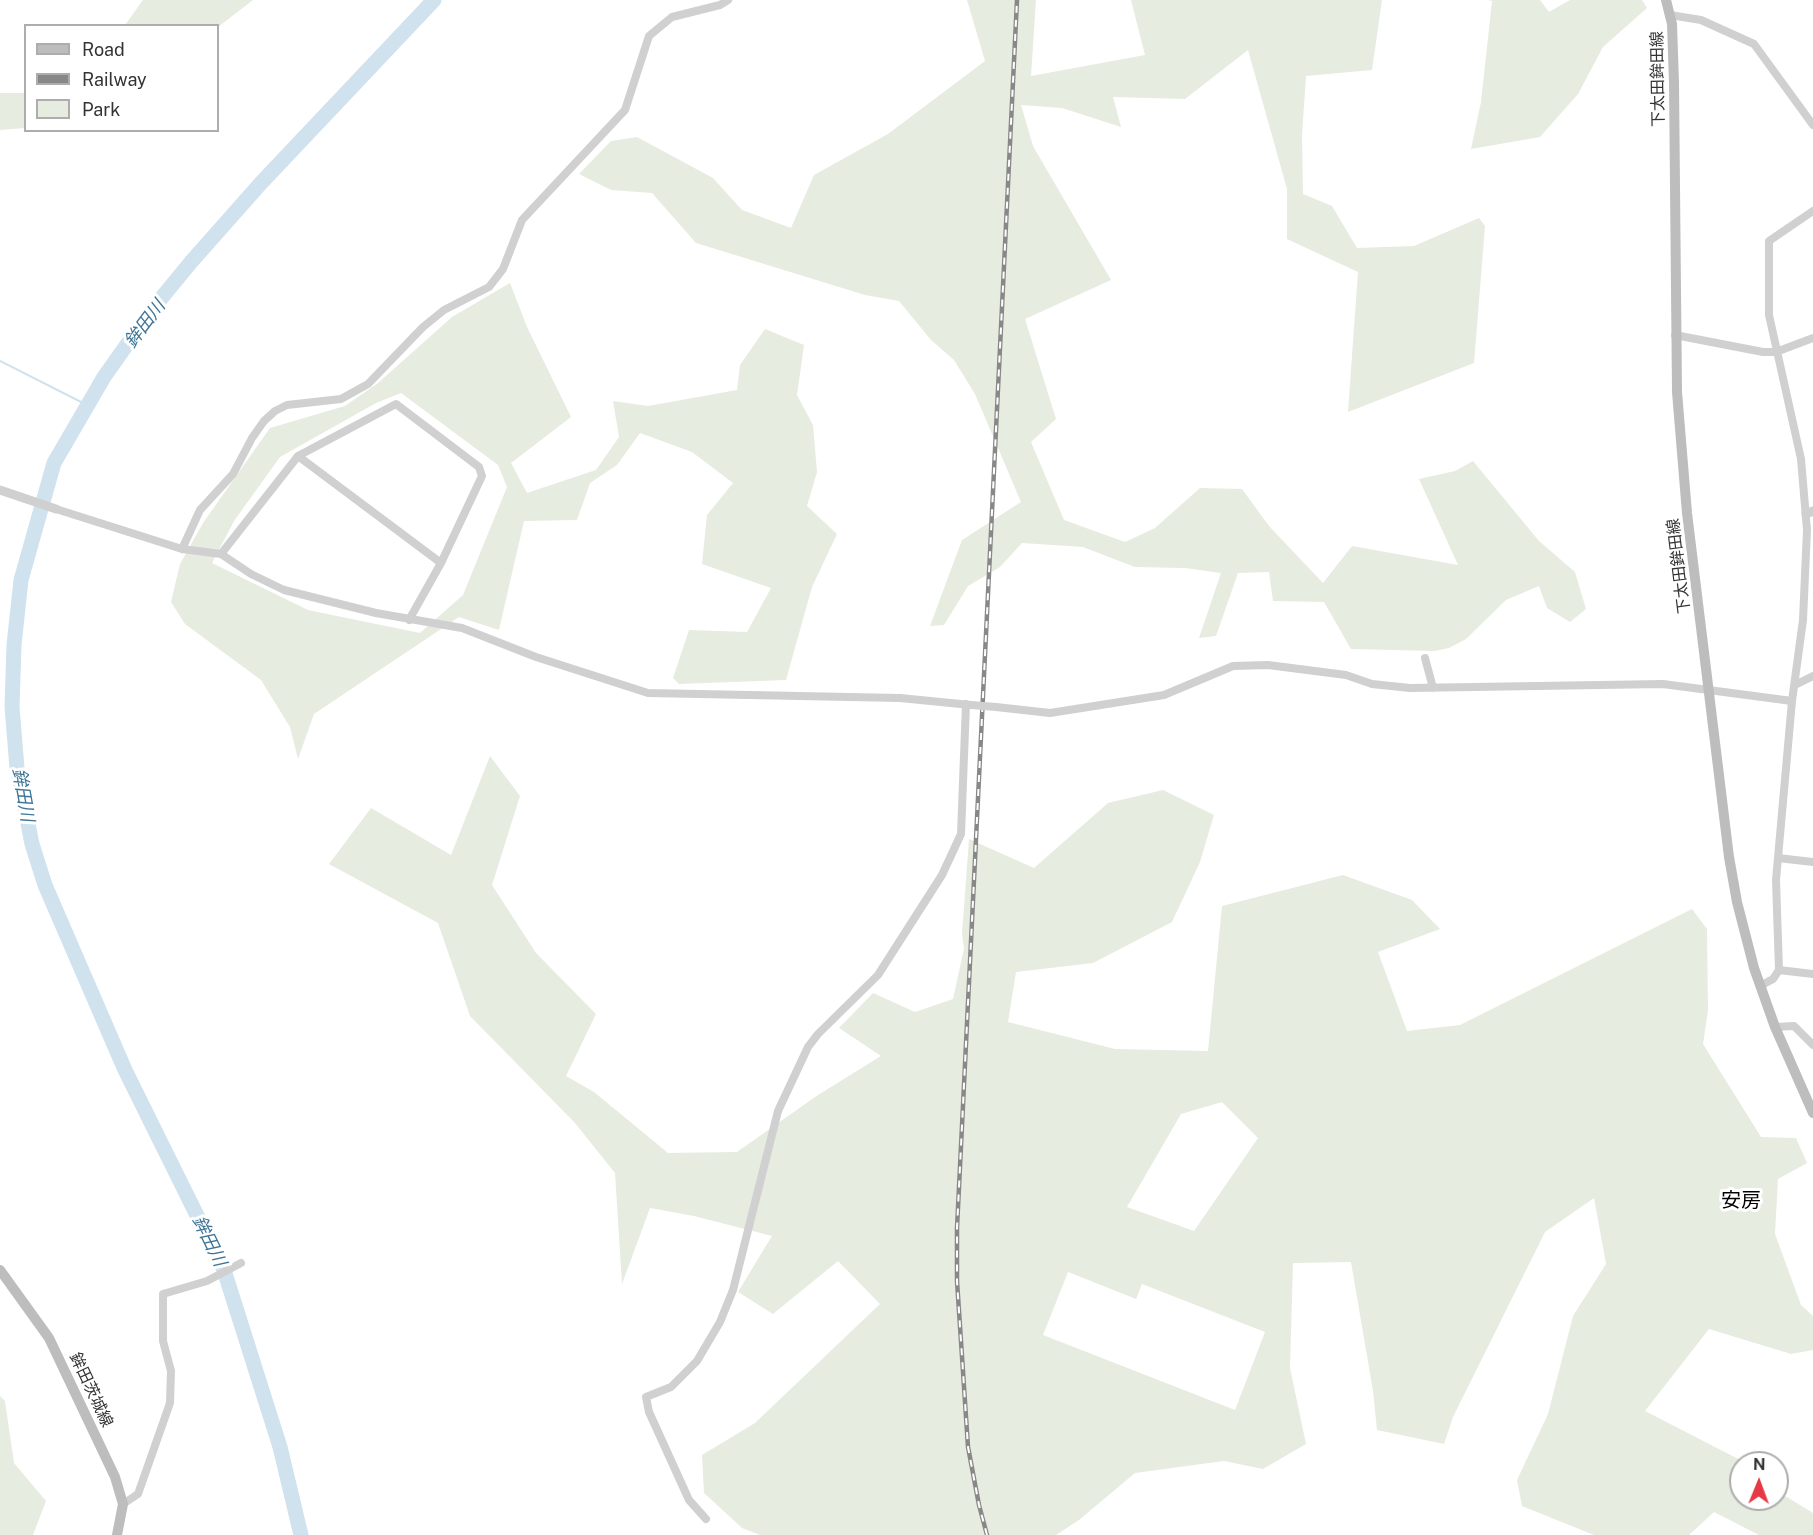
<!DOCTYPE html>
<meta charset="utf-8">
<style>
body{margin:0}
#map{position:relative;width:1813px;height:1535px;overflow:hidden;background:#fff;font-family:"Public Sans",sans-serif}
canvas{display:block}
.legend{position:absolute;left:24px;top:24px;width:195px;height:108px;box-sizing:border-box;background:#fff;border:2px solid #adadad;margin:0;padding:8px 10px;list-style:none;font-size:18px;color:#333}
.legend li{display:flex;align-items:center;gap:12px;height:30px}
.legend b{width:30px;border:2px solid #adadad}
.north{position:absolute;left:1729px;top:1451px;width:60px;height:60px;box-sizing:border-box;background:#fff;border:2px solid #adadad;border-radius:50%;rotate:1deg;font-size:16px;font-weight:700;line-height:24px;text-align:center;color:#333}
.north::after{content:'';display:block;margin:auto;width:21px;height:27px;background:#e63946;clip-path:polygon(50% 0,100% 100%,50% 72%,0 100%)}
</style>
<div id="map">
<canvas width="1813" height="1535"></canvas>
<ul class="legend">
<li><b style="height:8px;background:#bdbdbd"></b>Road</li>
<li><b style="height:8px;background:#888"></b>Railway</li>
<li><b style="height:16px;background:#e6ecdf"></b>Park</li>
</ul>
<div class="north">N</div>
</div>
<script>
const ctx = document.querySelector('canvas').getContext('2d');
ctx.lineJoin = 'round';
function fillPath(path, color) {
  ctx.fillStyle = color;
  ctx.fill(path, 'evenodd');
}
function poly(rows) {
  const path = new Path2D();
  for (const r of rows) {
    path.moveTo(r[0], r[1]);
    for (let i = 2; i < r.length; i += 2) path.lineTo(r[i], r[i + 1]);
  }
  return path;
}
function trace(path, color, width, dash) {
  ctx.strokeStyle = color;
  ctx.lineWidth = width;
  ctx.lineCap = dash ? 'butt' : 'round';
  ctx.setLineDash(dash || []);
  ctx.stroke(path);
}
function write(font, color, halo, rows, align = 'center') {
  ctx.font = font + ' "Public Sans","Noto Sans JP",sans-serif';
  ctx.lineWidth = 6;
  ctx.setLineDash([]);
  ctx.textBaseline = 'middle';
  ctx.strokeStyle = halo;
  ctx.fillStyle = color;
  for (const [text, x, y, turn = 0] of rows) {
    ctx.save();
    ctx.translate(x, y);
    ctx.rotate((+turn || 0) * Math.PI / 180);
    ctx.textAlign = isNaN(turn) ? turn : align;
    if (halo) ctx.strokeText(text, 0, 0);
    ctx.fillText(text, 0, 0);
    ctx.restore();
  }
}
fillPath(poly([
 [143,0,253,0,218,27,125,25],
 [967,0,1036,0,1031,76,1145,55,1131,0,1382,0,1372,70,1306,76,1302,135,1303,194,1332,206,1357,248,1414,246,1479,218,1485,226,1474,363,1348,412,1358,272,1287,239,1287,189,1248,50,1185,99,1113,97,1121,127,1062,108,1021,105,1033,146,1111,280,1025,319,1056,419,1031,442,1064,520,1125,542,1155,528,1200,488,1242,489,1269,526,1323,583,1352,546,1458,565,1419,479,1455,471,1473,461,1539,541,1575,572,1586,609,1570,622,1547,608,1539,586,1506,600,1466,639,1449,648,1435,651,1351,649,1324,602,1273,601,1269,572,1238,573,1216,636,1199,638,1221,573,1185,568,1135,567,1083,547,1022,543,1000,567,968,586,944,625,930,626,962,540,1021,502,975,394,954,360,931,340,899,301,865,295,696,243,652,193,611,190,579,174,611,141,637,137,713,178,742,210,791,228,814,175,888,134,985,61],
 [1488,0,1540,0,1549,12,1570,0,1642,0,1647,8,1603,47,1578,94,1540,137,1471,149,1481,102,1492,1],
 [0,93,25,93,25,128,0,130],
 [510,283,527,327,571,417,511,463,527,493,596,470,619,437,613,401,648,406,737,390,740,365,765,329,804,345,797,395,813,425,817,472,807,506,837,534,812,587,786,680,679,684,673,678,689,630,747,632,771,588,702,564,707,515,733,483,692,452,640,433,617,465,590,483,577,520,524,521,499,630,459,617,314,714,298,759,290,727,261,680,185,624,171,602,180,564,203,523,270,428,345,406,378,383,452,317],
 [401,393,498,465,507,487,463,595,420,633,308,610,212,563,234,521,280,457,376,403],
 [490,756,520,796,492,885,536,953,596,1014,566,1076,594,1092,668,1153,737,1152,818,1095,881,1056,839,1028,873,993,915,1012,953,999,964,949,962,934,969,839,1034,868,1108,803,1163,790,1214,815,1200,862,1172,922,1093,963,1016,972,1008,1022,1115,1049,1208,1051,1222,906,1343,875,1412,900,1440,929,1378,952,1407,1031,1460,1025,1692,909,1707,929,1708,1011,1703,1044,1761,1137,1796,1138,1807,1163,1778,1179,1775,1234,1801,1305,1813,1316,1813,1350,1791,1354,1709,1329,1645,1411,1746,1463,1741,1463,1741,1499,1777,1499,1777,1491,1813,1513,1813,1535,1759,1535,1714,1512,1689,1535,1594,1535,1522,1506,1517,1480,1548,1414,1573,1316,1606,1264,1594,1198,1545,1232,1453,1417,1444,1444,1377,1430,1373,1391,1351,1262,1293,1263,1290,1368,1306,1444,1263,1469,1224,1461,1135,1473,1079,1520,1056,1535,760,1535,742,1528,704,1493,702,1455,755,1423,880,1304,838,1261,773,1314,738,1292,772,1236,694,1216,650,1208,622,1284,615,1173,575,1123,470,1016,438,923,329,864,371,808,451,855],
 [1222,1102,1258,1138,1194,1231,1127,1207,1181,1114],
 [1068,1272,1136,1299,1142,1284,1265,1332,1235,1410,1043,1335],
 [0,1396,5,1401,14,1463,46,1501,33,1535,0,1535]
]), '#e6ecdf');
trace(poly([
 [0,361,87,405]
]), '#cfe2ee', 2);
trace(poly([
 [301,1535,280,1447,224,1270,125,1070,45,885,32,844,17,768,12,707,14,645,21,580,54,463,104,377,150,312,191,262,261,183,434,0]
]), '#cfe2ee', 15);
trace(poly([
 [1670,15,1701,20,1754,44,1813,125],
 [1675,335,1763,352,1776,352,1813,338],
 [298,456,441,563],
 [56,509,182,549,221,554,251,574,284,590,376,613,462,628,536,657,648,693,900,698,971,705],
 [182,549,200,510,233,474,252,438,264,421,275,411,287,405,341,399,368,384,423,327,444,310,489,287,503,269,522,220,625,110,649,36,672,17,720,5,728,0],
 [221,554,298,456,396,404,479,467,482,476,441,563,409,620],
 [1425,658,1433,688],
 [1795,685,1813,676],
 [996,707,1050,713,1164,695,1233,666,1268,665,1346,675,1372,684,1410,688,1663,684,1792,701],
 [1778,858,1813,862],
 [1779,970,1813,974],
 [1760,986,1773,979,1779,970,1776,880,1792,701,1803,620,1807,530,1801,459,1769,315,1769,241,1813,211],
 [1775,1027,1794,1026,1813,1045],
 [123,1504,138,1494,170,1403,171,1371,163,1341,163,1294,207,1281,241,1263],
 [706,1519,689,1500,649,1412,646,1397,671,1387,697,1361,720,1322,733,1290,778,1111,808,1047,818,1034,878,975,942,875,961,834,966,704]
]), '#d0d0d0', 8);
trace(poly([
 [0,490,56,509],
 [1806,514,1813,511]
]), '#d0d0d0', 9);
trace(poly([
 [1666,0,1672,24,1674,83,1677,392,1687,513,1729,857,1737,902,1754,968,1775,1027,1813,1113],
 [0,1270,49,1338,115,1477,123,1504,117,1535]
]), '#bdbdbd', 10);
const rail = poly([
 [987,1535,979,1505,968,1447,957,1281,957,1228,1017,0]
]);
trace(rail, '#888', 4.5);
trace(rail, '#fff', 2, [7]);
trace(poly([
 [971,705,996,707]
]), '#d0d0d0', 8);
write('16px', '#333', '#fff', [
 ["下太田鉾田線",1658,79,-91],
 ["下太田鉾田線",1679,566,-97],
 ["鉾田茨城線",91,1390,65]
]);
write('italic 18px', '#3f7597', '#fff', [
 ["鉾田川",145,324,-53],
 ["鉾田川",23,795,80],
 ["鉾田川",209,1241,64]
]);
write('20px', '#000', '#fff', [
 ["安房",1741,1201]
]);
</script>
